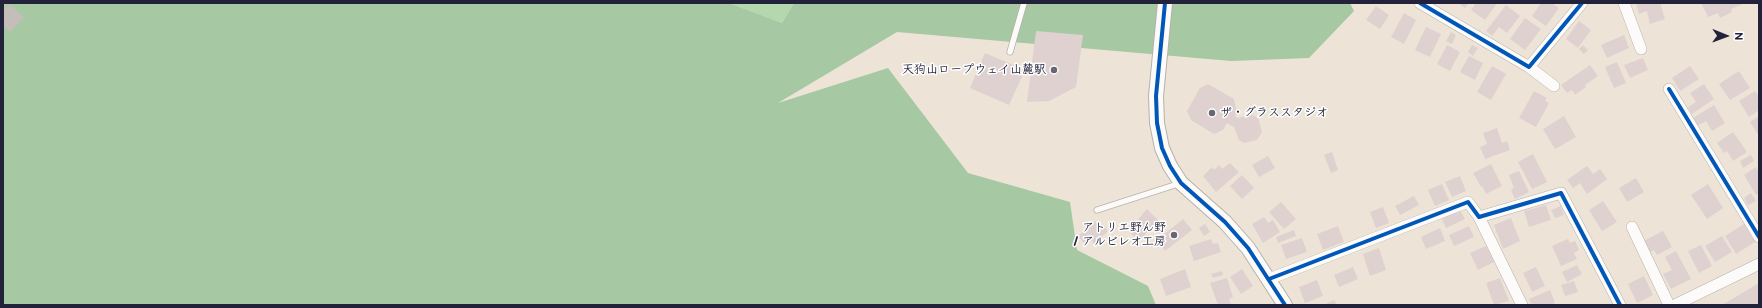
<!DOCTYPE html>
<meta charset="utf-8">
<style>
body{margin:0}
#map{position:relative;width:1762px;height:308px;overflow:hidden;background:#ede4d7;font-family:"Balsamiq Sans",sans-serif}
canvas{display:block}
.frame{position:absolute;inset:0;border:4px solid #22223b;pointer-events:none}
.north{position:absolute;left:1706px;top:16px;width:40px;height:40px;-webkit-text-stroke:3px #fff;paint-order:stroke;rotate:91deg;font-size:11px;font-weight:700;line-height:16px;text-align:center;color:#22223b}
.north::after{content:'';display:block;margin:auto;width:14px;height:18px;background:#22223b;clip-path:polygon(50% 0,100% 100%,50% 72%,0 100%)}
</style>
<div id="map">
<canvas width="1762" height="308"></canvas>
<div class="frame"></div>
<div class="north">N</div>
</div>
<script>
const ctx = document.querySelector('canvas').getContext('2d');
ctx.lineJoin = 'round';
function fillPath(path, color) {
  ctx.fillStyle = color;
  ctx.fill(path, 'evenodd');
}
function poly(rows) {
  const path = new Path2D();
  for (const r of rows) {
    path.moveTo(r[0], r[1]);
    for (let i = 2; i < r.length; i += 2) path.lineTo(r[i], r[i + 1]);
  }
  return path;
}
function trace(path, color, width, dash) {
  ctx.strokeStyle = color;
  ctx.lineWidth = width;
  ctx.lineCap = dash ? 'butt' : 'round';
  ctx.setLineDash(dash || []);
  ctx.stroke(path);
}
function write(font, color, halo, rows, align = 'center') {
  ctx.font = font + ' "Balsamiq Sans","Klee One",sans-serif';
  ctx.lineWidth = 3;
  ctx.setLineDash([]);
  ctx.textBaseline = 'middle';
  ctx.strokeStyle = halo;
  ctx.fillStyle = color;
  for (const [text, x, y, turn = 0] of rows) {
    ctx.save();
    ctx.translate(x, y);
    ctx.rotate((+turn || 0) * Math.PI / 180);
    ctx.textAlign = isNaN(turn) ? turn : align;
    if (halo) ctx.strokeText(text, 0, 0);
    ctx.fillText(text, 0, 0);
    ctx.restore();
  }
}
fillPath(poly([
 [729,3,794,3,782,23]
]), '#b3d8ad');
fillPath(poly([
 [3,3,729,3,782,23,794,3,1350,3,1354,11,1309,58,1231,61,897,32,778,103,888,68,968,173,1070,202,1077,250,1148,286,1156,305,3,305]
]), '#a6c8a2');
fillPath(poly([
 [1458,3,1469,3,1465,8],
 [1476,3,1494,3,1496,5,1485,20,1471,10],
 [1541,3,1552,3,1559,8,1546,26,1532,16],
 [1636,3,1660,3,1665,19,1650,24,1647,11,1639,14],
 [1701,3,1740,3,1741,5,1731,9,1732,12,1720,18,1718,13,1708,17],
 [1506,5,1520,16,1507,33,1499,27,1492,36,1486,31],
 [1376,6,1389,15,1380,29,1366,20],
 [1404,13,1416,20,1404,44,1391,37],
 [1525,18,1541,29,1525,50,1510,39],
 [1579,21,1591,30,1578,48,1566,39],
 [1426,27,1441,34,1430,57,1415,50],
 [1036,31,1083,35,1076,87,1049,101,1027,102],
 [1451,32,1456,35,1452,44,1446,41],
 [1624,35,1629,48,1607,58,1601,45],
 [1447,45,1460,52,1450,71,1437,64],
 [1472,45,1478,48,1473,56,1468,52],
 [1583,45,1588,50,1584,54,1579,49],
 [985,53,1025,70,1009,105,970,88],
 [1469,56,1483,63,1475,80,1460,72],
 [1643,58,1648,70,1630,78,1624,65],
 [1617,62,1626,83,1614,88,1605,67],
 [1590,65,1598,76,1585,85,1586,87,1575,95,1572,90,1567,93,1561,85],
 [1492,66,1506,74,1491,100,1477,92],
 [1690,66,1699,79,1680,91,1672,78],
 [1739,71,1750,88,1730,100,1719,84],
 [1208,84,1234,99,1237,113,1235,116,1238,118,1251,114,1258,118,1262,132,1257,140,1244,143,1239,140,1234,127,1227,123,1223,130,1214,134,1191,120,1187,111,1200,88],
 [1704,84,1714,99,1692,114,1688,107,1696,102,1690,93],
 [1534,91,1547,98,1545,101,1549,103,1536,127,1519,118],
 [1755,91,1759,97,1759,110,1749,117,1739,101],
 [1714,105,1725,123,1712,131,1706,121,1697,126,1693,118],
 [1564,116,1576,137,1555,149,1543,129],
 [1759,116,1759,136,1750,122],
 [1497,128,1502,143,1507,141,1510,150,1485,159,1480,147,1487,144,1483,133],
 [1733,132,1747,152,1733,161,1727,151,1724,153,1717,143],
 [1332,152,1338,170,1331,173,1324,155],
 [1533,154,1547,182,1532,189,1518,162],
 [1751,155,1754,161,1743,168,1740,161],
 [1268,156,1275,168,1259,177,1252,165],
 [1230,163,1239,172,1216,192,1203,176,1212,167,1214,170,1219,165,1222,169],
 [1491,164,1502,186,1486,194,1482,186,1481,187,1473,173],
 [1587,166,1593,174,1600,169,1607,179,1587,194,1580,183,1573,188,1567,180],
 [1756,167,1759,173,1759,193,1756,195,1744,175],
 [1519,171,1529,192,1515,199,1511,190,1514,188,1509,175],
 [1242,175,1254,188,1242,199,1230,186],
 [1460,176,1466,191,1452,197,1445,182],
 [1636,178,1644,192,1627,202,1619,188],
 [1442,184,1449,200,1435,206,1428,190],
 [1708,184,1723,208,1707,219,1691,195],
 [1751,193,1756,201,1748,205,1744,198],
 [1414,196,1419,205,1400,215,1395,206],
 [1603,201,1617,222,1602,231,1589,210],
 [1281,202,1296,219,1284,229,1269,212],
 [1546,205,1551,220,1529,227,1524,211],
 [1561,206,1564,215,1555,218,1551,210],
 [1383,207,1389,223,1376,228,1370,212],
 [1147,209,1158,220,1139,241,1128,231],
 [1460,210,1465,219,1446,228,1442,219],
 [1264,217,1268,223,1273,220,1280,232,1263,243,1252,224],
 [1511,218,1520,241,1503,249,1494,225],
 [1183,219,1192,230,1165,251,1157,240],
 [1095,221,1100,227,1103,225,1108,231,1094,244,1090,239,1085,244,1078,236],
 [1205,224,1210,232,1204,236,1199,228],
 [1744,224,1755,242,1736,254,1725,236],
 [1338,226,1344,242,1323,250,1317,234],
 [1469,226,1474,237,1454,246,1449,235],
 [1440,228,1445,241,1426,249,1421,237],
 [1294,230,1296,236,1278,243,1276,237],
 [1663,231,1672,247,1657,255,1654,250,1648,253,1642,242],
 [1722,236,1732,252,1715,262,1705,246],
 [1302,238,1307,252,1286,259,1281,245],
 [1211,239,1213,244,1218,243,1221,252,1194,261,1189,246],
 [1568,239,1570,243,1575,241,1579,250,1574,253,1577,259,1561,266,1552,246],
 [1701,245,1712,266,1699,273,1688,251],
 [1486,246,1494,262,1478,270,1470,253],
 [1379,248,1386,270,1370,276,1363,254],
 [1676,251,1691,279,1671,289,1663,274,1672,270,1665,257],
 [1577,265,1582,274,1567,282,1562,272],
 [1353,267,1358,279,1339,287,1334,275],
 [1536,267,1545,286,1532,292,1523,273],
 [1185,269,1191,287,1166,296,1160,279],
 [1242,269,1253,286,1241,294,1230,277],
 [1222,271,1223,275,1213,278,1211,274],
 [1644,276,1653,295,1637,303,1628,284],
 [1227,278,1233,297,1229,299,1231,305,1218,305,1210,283],
 [1500,278,1509,301,1494,305,1486,283],
 [1317,280,1323,296,1305,303,1299,287],
 [1574,281,1578,292,1565,296,1561,285],
 [1759,283,1759,305,1722,305],
 [1550,290,1555,303,1550,305,1534,305,1533,303,1531,304,1529,299],
 [1334,300,1337,305,1324,305]
]), '#dfd1cf');
trace(poly([
 [3,4,4,3],
 [3,25,24,3]
]), '#c4bdb8', 20, [20, 10]);
const service = poly([
 [1010,52,1024,3],
 [1097,210,1181,183]
]);
const minor = poly([
 [1420,3,1529,67,1582,3],
 [1624,3,1641,49],
 [1529,67,1554,86],
 [1669,89,1759,237],
 [1479,217,1522,305],
 [1632,227,1669,305],
 [1269,279,1468,202,1479,217,1561,193,1620,305],
 [1675,305,1759,264]
]);
const tertiary = poly([
 [1165,3,1156,96,1157,123,1162,148,1170,166,1181,183,1225,222,1248,248,1285,305]
]);
trace(service, '#b6b1ab', 7);
trace(minor, '#b6b1ab', 12);
trace(tertiary, '#b6b1ab', 16);
trace(service, '#fcfbf9', 5.5);
trace(minor, '#fcfbf9', 11);
trace(tertiary, '#fcfbf9', 14);
trace(poly([
 [1165,3,1156,96,1157,123,1162,148,1170,166,1181,183,1225,222,1248,248,1285,305],
 [1420,3,1529,67,1582,3],
 [1669,89,1759,237],
 [1269,279,1468,202,1479,217,1561,193,1620,305]
]), '#0057b8', 4);
for (const [x, y, r, color] of [
 [1054,70,4,"#696672"],
 [1212,113,4,"#696672"],
 [1174,235,4,"#696672"]
]) {
  const dot = new Path2D();
  dot.arc(x, y, r, 0, 2 * Math.PI);
  ctx.fillStyle = color;
  ctx.fill(dot);
  trace(dot, '#fff', 1.5);
}
write('bold 12px', '#22223b', '#fff', [
 ["天狗山ロープウェイ山麓駅",1046,70],
 ["ザ・グラススタジオ",1220,113,"left"],
 ["アトリエ野ん野",1166,228],
 ["/ アルビレオ工房",1166,242]
], 'right');
</script>
